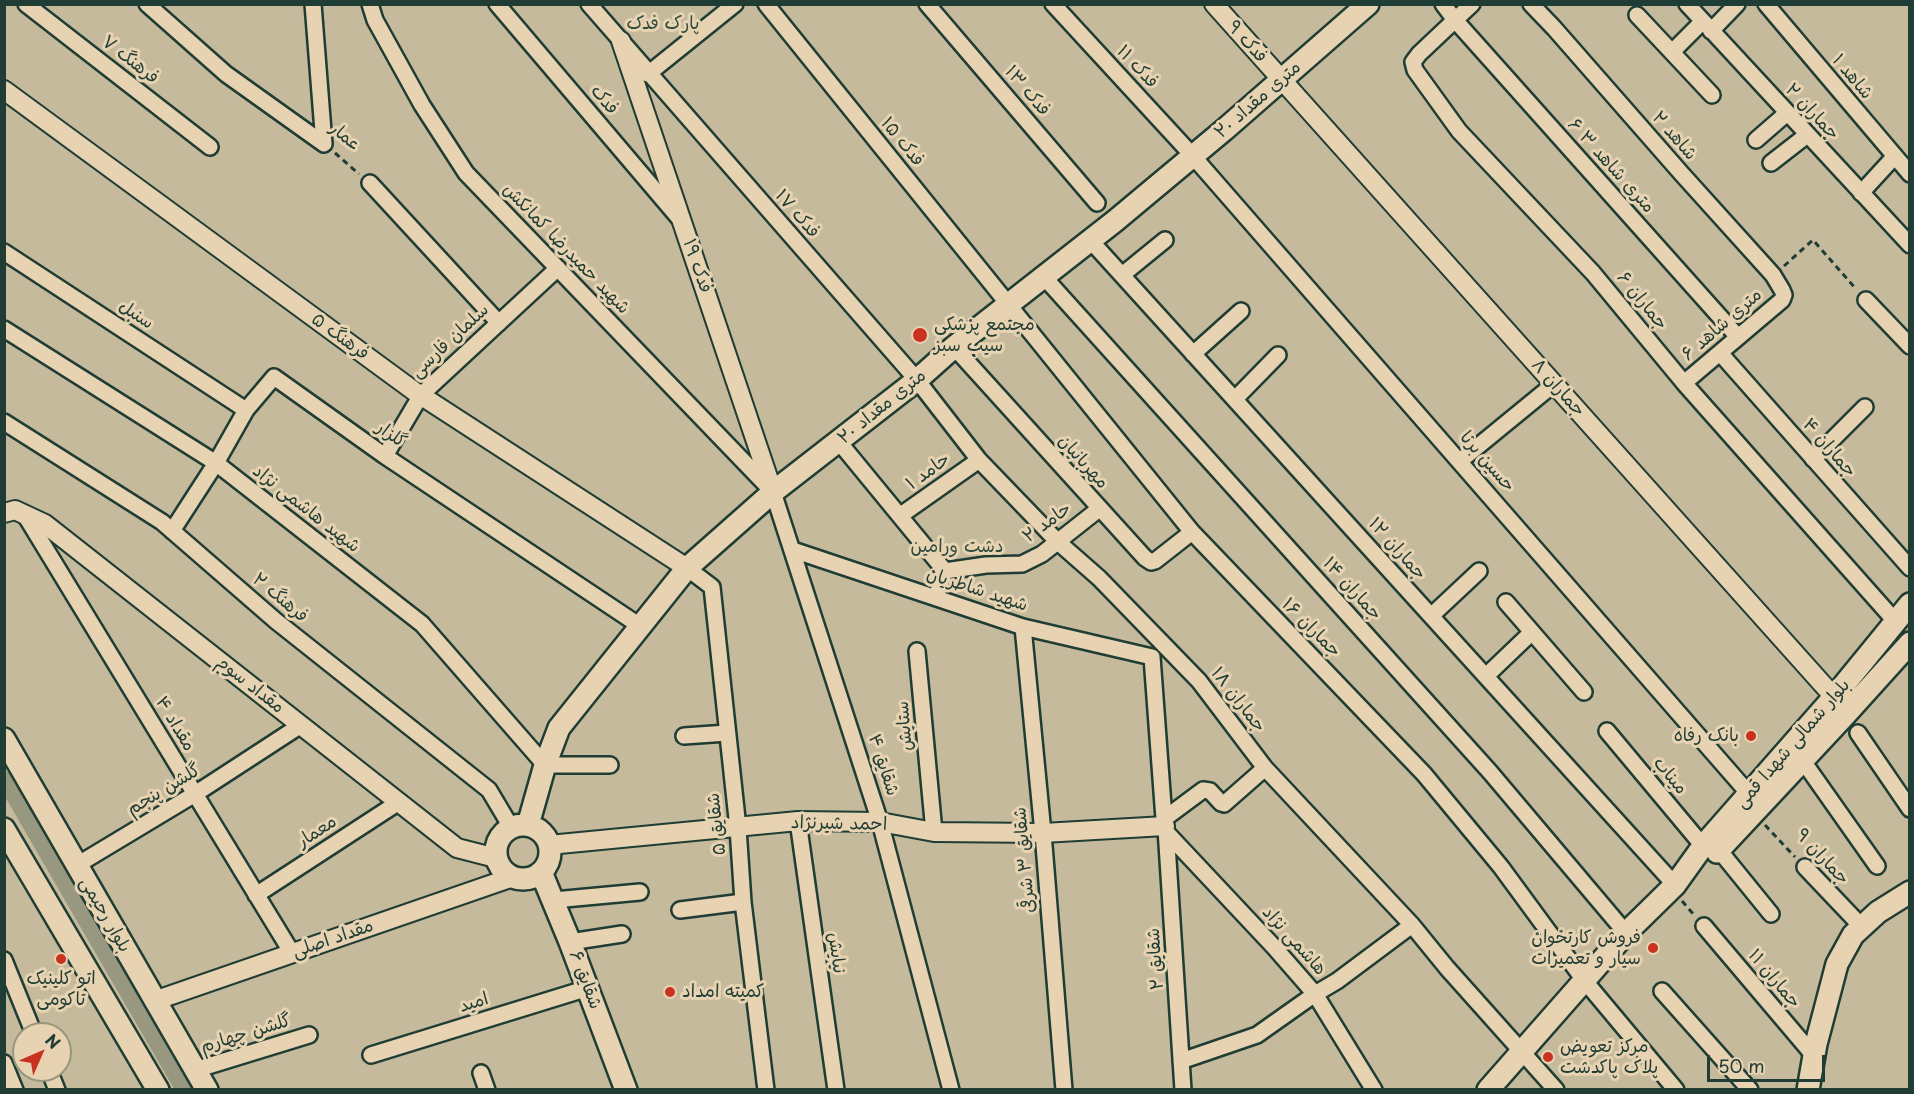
<!DOCTYPE html>
<meta charset="utf-8">
<style>
body{margin:0}
#map{position:relative;width:1914px;height:1094px;overflow:hidden;background:#e7d2b1;font-family:"Playpen Sans",sans-serif}
canvas{display:block}
.frame{position:absolute;inset:0;border:6px solid #1f3d34;pointer-events:none}
.north{position:absolute;left:12px;top:1022px;width:60px;height:60px;box-sizing:border-box;background:#e7d2b1;border:2px solid #97967f;border-radius:50%;rotate:45deg;font-size:16px;font-weight:700;line-height:24px;text-align:center;color:#1f3d34}
.north::after{content:'';display:block;margin:auto;width:21px;height:27px;background:#c8321e;clip-path:polygon(50% 0,100% 100%,50% 72%,0 100%)}
.scale{position:absolute;left:1707px;top:1055px;width:118px;height:27px;box-sizing:border-box;border:3px solid #1f3d34;border-top:0;padding-left:8px;font-size:18px;line-height:21px;white-space:nowrap;color:#1f3d34;-webkit-text-stroke:4px #e7d2b1;paint-order:stroke}
</style>
<div id="map">
<canvas width="1914" height="1094"></canvas>
<div class="frame"></div>
<div class="north">N</div>
<div class="scale">50 m</div>
</div>
<script>
const ctx = document.querySelector('canvas').getContext('2d');
ctx.lineJoin = 'round';
function fillPath(path, color) {
  ctx.fillStyle = color;
  ctx.fill(path, 'evenodd');
}
function poly(rows) {
  const path = new Path2D();
  for (const r of rows) {
    if (r.length === 3) {
      path.moveTo(r[0] + r[2], r[1]);
      path.arc(r[0], r[1], r[2], 0, 2 * Math.PI);
      continue;
    }
    path.moveTo(r[0], r[1]);
    for (let i = 2; i < r.length; i += 2) path.lineTo(r[i], r[i + 1]);
  }
  return path;
}
function trace(path, color, width, dash) {
  ctx.strokeStyle = color;
  ctx.lineWidth = width;
  ctx.lineCap = dash ? 'butt' : 'round';
  ctx.setLineDash(dash || []);
  ctx.stroke(path);
}
function write(font, color, halo, rows, align = 'center') {
  ctx.font = font + ' "Playpen Sans","Playpen Sans Arabic",sans-serif';
  ctx.lineWidth = 6;
  ctx.setLineDash([]);
  ctx.textBaseline = 'middle';
  ctx.strokeStyle = halo;
  ctx.fillStyle = color;
  for (const [text, x, y, turn = 0] of rows) {
    ctx.save();
    ctx.translate(x, y);
    ctx.rotate((+turn || 0) * Math.PI / 180);
    ctx.textAlign = isNaN(turn) ? turn : align;
    if (halo) ctx.strokeText(text, 0, 0);
    ctx.fillText(text, 0, 0);
    ctx.restore();
  }
}
fillPath(poly([
 [5,5,1909,5,1909,1089,5,1090],
 [24,1034,60,1034,60,1070,24,1070]
]), '#c6ba9c');
trace(poly([
 [4,779,184,1090]
]), '#989780', 16);
const minor = poly([
 [26,4,210,147],
 [147,4,226,74,324,144],
 [313,4,324,144],
 [370,4,375,20,422,105,466,173,773,492,880,822,951,1090],
 [497,4,678,217],
 [589,4,917,380,979,460,1058,542,1099,578,1199,681,1265,768,1412,925,1447,968,1556,1090],
 [766,4,1192,532,1424,774,1501,867,1584,980,1676,1090],
 [927,4,1097,203],
 [1053,4,1192,155,1750,795],
 [1443,4,1455,20,1419,54,1413,62,1415,70,1459,131,1593,273,1684,383,1896,622],
 [1472,4,1455,20,1738,337],
 [1531,4,1554,28,1681,173,1773,275,1782,290,1784,295,1782,300,1684,383],
 [1687,4,1910,245],
 [1766,4,1910,174],
 [1637,15,1712,95],
 [1711,31,1737,4],
 [1672,52,1702,22],
 [648,74,735,4],
 [1756,140,1787,113],
 [1771,163,1807,135],
 [370,183,499,323],
 [1861,193,1894,157],
 [1090,240,1675,885],
 [4,252,246,410],
 [1122,275,1165,240],
 [1044,277,1490,772,1626,933],
 [1866,300,1910,346],
 [4,329,216,463,422,624,545,765,610,765],
 [954,347,1145,558,1151,562,1155,561,1192,532],
 [1720,353,1910,568],
 [1193,354,1241,311],
 [1235,399,1278,355],
 [4,422,162,522,276,621,489,790,511,827],
 [839,442,945,571,936,597],
 [385,456,421,395,558,268],
 [1813,459,1865,407],
 [1460,461,1554,384],
 [25,515,292,953],
 [901,515,979,460],
 [172,531,216,463,246,410,274,377,385,456,640,626],
 [793,550,1023,627,1152,657],
 [687,568,712,587,738,828,743,902,766,1090],
 [945,571,986,565,1022,564,1042,554,1099,509],
 [1506,602,1584,692],
 [1431,616,1479,571],
 [1023,627,1043,833,1064,1090],
 [917,651,934,832],
 [1152,657,1164,819],
 [1486,676,1532,632],
 [1607,731,1703,846],
 [1858,733,1910,809],
 [684,736,727,733],
 [1803,761,1877,866],
 [1164,819,1203,790,1210,791,1221,803,1224,804,1265,768],
 [798,821,836,1090],
 [1166,829,1183,1090],
 [1167,833,1274,947,1315,994,1374,1090],
 [1719,850,1771,914],
 [77,865,195,794,301,725],
 [1805,867,1862,927],
 [256,895,399,802],
 [554,900,640,892],
 [680,910,743,902],
 [1704,926,1814,1056],
 [570,942,622,934],
 [4,960,34,1034],
 [1662,991,1750,1090],
 [371,1055,588,988],
 [1181,1061,1257,1035,1315,994,1337,981,1412,925],
 [4,1063,15,1090],
 [49,1070,57,1090],
 [195,1070,309,1035],
 [481,1073,487,1090]
]);
const tertiary = poly([
 [1214,4,1834,697],
 [621,41,773,492],
 [4,90,414,391,687,568],
 [4,513,15,510,45,524,457,848,496,858],
 [549,845,798,821,880,822,934,832,1043,833,1165,826],
 [154,1001,513,877]
]);
const secondary = poly([
 [4,739,207,1090],
 [523,852,27],
 [528,825,545,765,559,728,687,568,773,492,917,380,954,347,1115,221,1224,130,1368,4],
 [4,829,158,1090],
 [1717,852,1845,715,1910,643],
 [541,872,570,942,626,1090],
 [1488,1090,1626,933,1675,885,1703,846,1834,697,1910,604],
 [1808,1090,1816,1044,1837,964,1853,935,1878,912,1910,892]
]);
trace(minor, '#1f3d34', 20);
trace(tertiary, '#1f3d34', 22);
trace(secondary, '#1f3d34', 26);
trace(poly([
 [335,153,359,174],
 [1784,266,1813,240,1856,289],
 [1765,825,1795,857],
 [1682,901,1695,916]
]), '#1f3d34', 3, [6, 4.5]);
trace(minor, '#e7d2b1', 15);
trace(tertiary, '#e7d2b1', 18);
trace(secondary, '#e7d2b1', 21);
for (const [x, y, r, color] of [
 [920,335,8,"#c8321e"],
 [1751,736,6,"#c8321e"],
 [1653,948,6,"#c8321e"],
 [61,959,6,"#c8321e"],
 [670,992,6,"#c8321e"],
 [1548,1057,6,"#c8321e"]
]) {
  const dot = new Path2D();
  dot.arc(x, y, r, 0, 2 * Math.PI);
  ctx.fillStyle = color;
  ctx.fill(dot);
  trace(dot, '#e7d2b1', 2);
}
write('18px', '#304a3e', '#e7d2b1', [
 ["پارک فدک",663,24],
 ["دشت ورامین",957,547]
]);
write('18px', '#1f3d34', '#e7d2b1', [
 ["فدک ۹",1247,42,48],
 ["فرهنگ ۷",130,60,38],
 ["فدک ۱۱",1137,67,47],
 ["شاهد ۱",1852,77,50],
 ["فدک ۱۳",1027,91,50],
 ["فدک",604,100,50],
 ["۲۰ متری مقداد",1258,100,-41],
 ["جماران ۲",1812,112,47],
 ["شاهد ۲",1674,136,49],
 ["عمار",345,137,39],
 ["فدک ۱۵",902,142,51],
 ["۶ متری شاهد ۳",1611,166,48],
 ["فدک ۱۷",797,214,49],
 ["شهید حمیدرضا کمانکش",566,249,46],
 ["فدک ۱۹",697,266,71],
 ["جماران ۶",1642,301,51],
 ["سنبل",136,315,33],
 ["۶ متری شاهد",1722,325,-41],
 ["فرهنگ ۵",340,337,36],
 ["سلمان فارسی",450,341,-43],
 ["جماران ۸",1558,388,48],
 ["۲۰ متری مقداد",882,407,-39],
 ["گلزار",391,435,35],
 ["جماران ۴",1829,448,49],
 ["مهربانیان",1083,462,48],
 ["حسین برنا",1487,462,49],
 ["حامد ۱",928,472,-36],
 ["شهید هاشمی نژاد",306,509,38],
 ["حامد ۲",1047,523,-36],
 ["جماران ۱۲",1397,549,48],
 ["جماران ۱۴",1352,589,48],
 ["شهید شاطریان",977,590,18],
 ["فرهنگ ۲",280,598,40],
 ["جماران ۱۶",1311,628,45],
 ["مقداد سوم",250,685,38],
 ["جماران ۱۸",1238,700,52],
 ["مقداد ۴",175,724,59],
 ["ستایش",905,726,-95],
 ["بلوار شمالی شهدا قمی",1793,744,-49],
 ["شقایق ۴",883,765,72],
 ["میناب",1670,776,50],
 ["گلشن پنجم",164,790,-31],
 ["شقایق ۵",717,824,-96],
 ["احمد شیرنژاد",839,824,1],
 ["معمار",317,832,-33],
 ["جماران ۹",1822,857,47],
 ["شقایق ۳ شرقی",1025,860,-95],
 ["بلوار رحیمی",105,915,60],
 ["مقداد اصلی",333,939,-19],
 ["هاشمی نژاد",1294,941,48],
 ["نیایش",836,953,82],
 ["شقایق ۲",1156,959,-94],
 ["جماران ۱۱",1774,979,50],
 ["شقایق ۶",585,980,69],
 ["امید",474,1003,-17],
 ["گلشن چهارم",246,1034,-17]
]);
write('18px', '#1f3d34', '#e7d2b1', [
 ["مجتمع پزشکی",934,325],
 ["سیب سبز",934,346],
 ["بانک رفاه",1739,736,"right"],
 ["فروش کارتخوان",1641,938,"right"],
 ["سیار و تعمیرات",1641,959,"right"],
 ["اتو کلینیک",61,979,"center"],
 ["تاکومی",61,1000,"center"],
 ["کمیته امداد",682,992],
 ["مرکز تعویض",1560,1047],
 ["پلاک پاکدشت",1560,1068]
], 'left');
</script>
